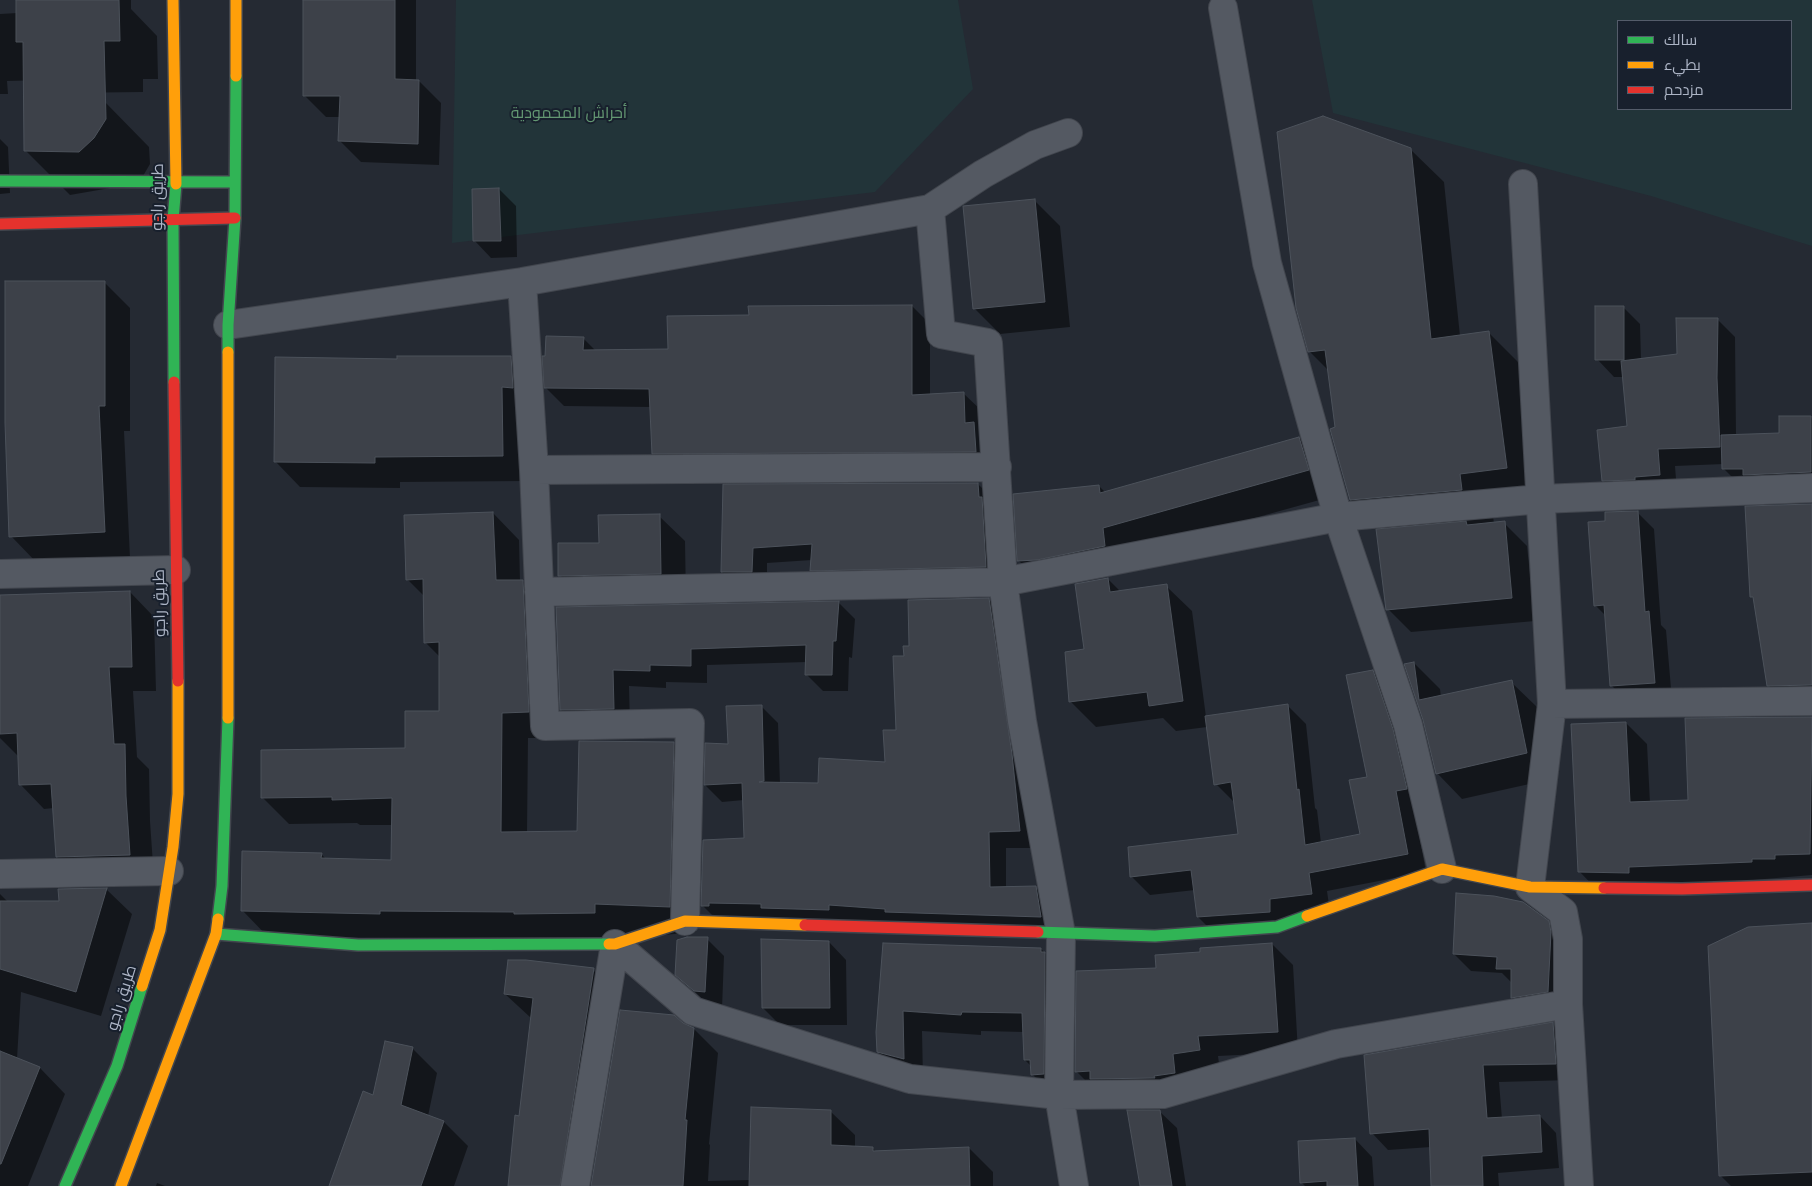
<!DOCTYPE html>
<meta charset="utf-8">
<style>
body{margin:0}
#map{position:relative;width:1812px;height:1186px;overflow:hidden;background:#252a33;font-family:"Fira Sans",Cairo,sans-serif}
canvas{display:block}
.legend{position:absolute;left:1617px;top:20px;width:175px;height:90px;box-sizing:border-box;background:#18202d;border:1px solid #545c6a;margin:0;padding:6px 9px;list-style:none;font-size:15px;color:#adb5c6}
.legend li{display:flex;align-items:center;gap:10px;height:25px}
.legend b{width:25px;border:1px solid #545c6a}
</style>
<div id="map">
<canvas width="1812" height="1186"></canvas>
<ul class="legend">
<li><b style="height:6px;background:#30b455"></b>سالك</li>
<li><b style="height:6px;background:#ff9f0a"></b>بطيء</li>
<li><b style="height:6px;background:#e5322d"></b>مزدحم</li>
</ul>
</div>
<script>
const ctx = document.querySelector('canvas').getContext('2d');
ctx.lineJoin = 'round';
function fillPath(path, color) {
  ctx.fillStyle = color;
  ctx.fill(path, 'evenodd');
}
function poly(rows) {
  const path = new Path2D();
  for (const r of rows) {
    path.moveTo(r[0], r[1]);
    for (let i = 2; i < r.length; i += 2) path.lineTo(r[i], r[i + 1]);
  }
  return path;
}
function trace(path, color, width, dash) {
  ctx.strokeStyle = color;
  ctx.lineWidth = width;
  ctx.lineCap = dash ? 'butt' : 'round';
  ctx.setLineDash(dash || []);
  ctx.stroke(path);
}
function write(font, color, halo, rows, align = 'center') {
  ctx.font = font + ' "Fira Sans",Cairo,sans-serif';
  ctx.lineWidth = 4;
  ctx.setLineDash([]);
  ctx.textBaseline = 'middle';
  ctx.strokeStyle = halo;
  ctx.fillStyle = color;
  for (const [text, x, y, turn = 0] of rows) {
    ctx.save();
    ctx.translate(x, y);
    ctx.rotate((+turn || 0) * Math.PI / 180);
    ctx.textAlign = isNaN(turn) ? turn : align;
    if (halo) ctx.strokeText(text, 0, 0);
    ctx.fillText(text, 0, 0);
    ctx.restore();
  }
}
fillPath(poly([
 [456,0,958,0,973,89,875,192,452,243],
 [1312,0,1812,0,1812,246,1651,196,1333,113],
 [1791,21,1791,109,1618,109,1618,21]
]), '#223439');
fillPath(poly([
 [17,0,131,0,131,9,157,36,158,79,143,79,143,92,63,93,51,80,7,81,8,94,0,94,0,14,17,13],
 [304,0,416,0,416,81,419,81,441,103,439,165,361,162,339,140,340,117,326,117,304,95],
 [105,102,149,147,150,164,139,183,70,195,26,151],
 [0,139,8,147,10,193,0,194],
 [1410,149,1444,182,1460,336,1488,332,1521,365,1539,500,1492,507,1494,524,1504,523,1527,546,1535,621,1411,632,1388,609,1381,530,1351,500,1336,428,1329,371,1309,351],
 [499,189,516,206,517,257,491,258,474,240],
 [1035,201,1060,226,1070,327,1000,334,974,308],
 [104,282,130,308,130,431,124,431,130,558,36,562,11,536],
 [912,306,930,324,930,395,963,393,982,411,994,469,672,472,653,453,651,407,564,406,546,388,583,338,596,351,669,350,750,316],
 [1623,307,1640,324,1641,360,1678,356,1718,320,1735,337,1736,435,1780,434,1811,417,1812,419,1812,490,1741,486,1724,469,1724,464,1675,466,1677,492,1620,498,1603,480,1628,428,1624,377,1614,377,1597,359],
 [511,357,536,383,528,481,400,482,400,488,300,487,275,461,398,360],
 [1299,438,1325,464,1334,496,1128,553,1130,572,1063,585,1044,586,1019,561,1099,486,1105,492],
 [978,484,993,499,1001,581,827,585,812,570,812,560,767,563,767,586,737,587,722,572,724,486],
 [1812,506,1812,706,1789,706,1768,685,1754,599,1752,597],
 [1637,512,1654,529,1661,625,1666,630,1672,700,1629,703,1611,685,1606,616,1595,605,1607,522],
 [493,513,519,540,520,581,523,581,549,607,554,738,528,738,527,833,578,832,673,743,700,770,696,932,621,939,268,937,242,910,321,854,327,860,393,861,393,825,360,825,357,823,289,824,262,797,406,749,440,712,440,657,425,642,425,597,407,579],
 [659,516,685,541,686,599,585,601,560,575,600,544],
 [1108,579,1121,592,1166,586,1192,611,1206,717,1287,705,1306,724,1315,808,1317,810,1321,843,1361,835,1368,778,1372,671,1392,690,1426,872,1327,891,1330,912,1217,936,1198,917,1195,890,1150,895,1131,876,1239,835,1235,803,1216,784,1207,727,1176,731,1163,718,1096,727,1071,702,1066,653,1085,651],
 [130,592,154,617,156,691,133,691,137,757,149,769,150,821,154,879,82,881,57,857,54,808,44,809,20,784,19,757,0,738,0,596],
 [989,599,1006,616,1036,848,1006,848,1006,888,1036,888,1053,905,1057,933,719,922,702,905,745,840,744,800,722,802,705,785,729,745,761,706,778,723,780,784,819,785,886,763,897,731,905,658,910,647],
 [838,602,855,619,852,658,849,657,848,691,823,691,806,674,807,662,707,665,707,683,666,682,666,688,629,686,630,725,578,726,561,710,557,608],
 [1414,663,1440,689,1441,697,1511,682,1537,707,1552,779,1462,799,1437,773,1424,720,1405,665],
 [1812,718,1812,875,1600,893,1579,871,1626,723,1647,744,1650,803,1689,801,1686,719],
 [106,889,132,914,101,1016,21,992,17,1059,40,1068,65,1094,28,1186,0,1186,0,894,8,902,60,902],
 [1548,922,1566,940,1565,1009,1529,1015,1512,998,1512,983,1502,973,1471,971,1454,954],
 [1812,925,1812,1186,1731,1186,1720,1175],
 [707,939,724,956,722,1009,712,1008,676,974],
 [829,942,846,960,847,1025,780,1025,763,1008],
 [884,944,1041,949,1061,969,1052,1094,1032,1074,1032,1067,1025,1060,1024,1032,981,1031,981,1035,922,1031,923,1078,898,1072,878,1052],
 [1272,944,1293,965,1298,1052,1218,1056,1220,1071,1196,1094,1097,1092,1076,1071,1157,969,1202,953],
 [593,970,617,994,587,1186,509,1186,520,1117,531,1018,505,994],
 [682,1024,694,1029,718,1053,709,1144,710,1145,708,1181,749,1180,749,1170,830,1111,855,1135,855,1147,872,1148,877,1152,969,1148,993,1172,993,1186,592,1186],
 [1553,1024,1570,1040,1572,1080,1499,1082,1502,1119,1540,1116,1556,1133,1559,1168,1498,1173,1499,1186,1432,1186,1431,1147,1388,1150,1372,1133,1365,1056],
 [412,1048,437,1073,428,1116,444,1122,468,1146,454,1186,330,1186,374,1097],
 [1159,1111,1177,1128,1186,1186,1141,1186],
 [1355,1139,1372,1157,1374,1186,1305,1186,1301,1182],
 [157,1183,165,1186,156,1186]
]), '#0007');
const building = poly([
 [16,0,119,0,120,41,104,41,106,119,94,138,79,152,24,151,23,42,16,42,16,0],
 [303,0,395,0,395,79,419,80,418,144,338,141,340,96,303,96,303,0],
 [1323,116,1411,148,1431,339,1489,331,1507,468,1460,474,1462,490,1350,500,1330,429,1335,427,1325,350,1308,352,1296,308,1277,132,1323,116],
 [499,188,501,241,473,241,472,189,499,188],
 [1035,199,1045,302,973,309,963,206,1035,199],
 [5,281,105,281,105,406,99,406,105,532,9,537,5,423,5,281],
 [912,305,912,395,964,392,965,423,974,422,976,452,652,454,649,389,544,388,542,356,545,356,546,336,584,337,583,350,668,349,667,316,749,315,748,306,912,305],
 [1595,306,1624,306,1624,360,1595,360,1595,306],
 [1676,318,1718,318,1717,378,1720,447,1658,449,1660,475,1635,477,1635,480,1602,481,1597,430,1627,426,1621,361,1677,354,1676,318],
 [397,356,511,356,513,388,502,387,503,456,375,457,375,463,274,462,275,357,397,359,397,356],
 [1779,416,1811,416,1811,472,1743,475,1743,469,1722,469,1721,435,1779,433,1779,416],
 [1299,437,1309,470,1103,528,1105,546,1037,560,1017,561,1013,494,1099,485,1100,493,1299,437],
 [978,483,979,497,982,497,986,567,810,571,812,544,753,548,752,572,721,572,723,484,978,483],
 [1812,504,1812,685,1767,686,1753,597,1750,597,1745,506,1812,504],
 [1638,511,1645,612,1649,611,1655,683,1610,686,1604,605,1594,606,1588,522,1605,521,1605,512,1638,511],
 [493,512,496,580,523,580,529,712,502,713,501,832,577,831,579,741,674,742,670,907,595,904,595,913,514,914,514,912,380,911,380,914,241,911,242,851,322,853,321,858,391,860,392,798,332,800,332,797,261,798,261,750,405,748,405,711,439,711,439,642,424,643,423,579,406,580,404,515,493,512],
 [660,514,661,574,558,576,558,543,599,543,598,515,660,514],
 [1466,521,1467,525,1505,521,1512,598,1386,610,1376,529,1466,521],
 [1108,578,1110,592,1167,584,1183,701,1149,706,1147,692,1069,702,1065,652,1084,649,1075,584,1108,578],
 [130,591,132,667,109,667,114,744,125,744,126,796,130,855,56,857,51,784,19,785,17,733,0,734,0,595,130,591],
 [989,598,1012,754,1020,831,989,832,990,887,1036,886,1041,917,885,912,885,909,829,905,829,910,761,908,761,904,709,903,709,906,701,906,703,840,744,838,742,783,704,785,705,743,728,744,726,706,762,705,764,781,759,782,818,783,819,758,885,762,883,730,896,730,893,656,904,656,903,646,909,646,908,600,989,598],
 [839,601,836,641,833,641,832,675,805,675,806,645,691,649,691,666,650,665,650,671,613,670,614,709,560,710,556,607,839,601],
 [1414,662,1419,700,1512,680,1527,753,1436,774,1423,720,1404,664,1414,662],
 [1373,670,1393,729,1407,789,1396,791,1408,854,1309,873,1312,894,1270,899,1270,912,1197,917,1191,870,1130,877,1128,847,1238,834,1231,782,1214,785,1205,716,1288,704,1297,790,1299,789,1305,845,1360,834,1349,780,1367,777,1346,675,1373,670],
 [1812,717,1810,854,1775,855,1775,859,1752,859,1752,862,1629,867,1629,873,1578,872,1571,724,1626,722,1630,802,1688,800,1685,718,1812,717],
 [107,888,76,992,0,969,0,901,59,901,58,889,107,888],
 [1456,893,1494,896,1523,902,1549,921,1551,932,1548,992,1511,998,1511,969,1496,969,1497,957,1453,954,1456,893],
 [1812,923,1812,1172,1719,1176,1708,946,1748,927,1812,923],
 [687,937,708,937,705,992,694,991,675,975,677,940,687,937],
 [761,939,829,941,830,1008,762,1008,761,939],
 [883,943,1041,948,1041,952,1045,952,1044,1074,1031,1075,1030,1060,1024,1060,1022,1013,962,1012,961,1015,903,1011,904,1059,877,1052,876,1032,883,943],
 [1272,943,1278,1032,1198,1036,1200,1050,1173,1054,1175,1073,1154,1076,1155,1078,1090,1079,1090,1071,1075,1072,1076,971,1156,968,1155,955,1200,952,1200,948,1272,943],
 [508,960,526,960,594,968,560,1186,508,1186,515,1115,519,1116,533,998,504,994,508,960],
 [620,1010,674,1015,683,1023,694,1028,685,1120,687,1120,683,1186,591,1186,620,1010],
 [1553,1022,1556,1064,1483,1065,1487,1118,1540,1115,1542,1152,1482,1156,1483,1186,1431,1186,1429,1129,1370,1134,1364,1055,1553,1022],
 [385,1041,413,1047,401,1105,444,1121,421,1186,329,1186,363,1091,373,1095,385,1041],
 [0,1051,40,1067,1,1164,0,1164,0,1051],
 [751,1107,831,1110,831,1145,873,1147,873,1151,969,1147,970,1186,749,1186,751,1107],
 [1127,1110,1160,1110,1172,1186,1140,1186,1127,1110],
 [1355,1138,1358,1186,1327,1186,1327,1181,1300,1183,1298,1141,1355,1138]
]);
fillPath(building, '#3d4149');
trace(building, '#4c525b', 1);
const street = poly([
 [1223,8,1267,263,1338,517,1408,725,1442,869],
 [1523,184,1552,704,1530,887,1563,912,1568,939,1568,1004,1579,1186],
 [930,209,941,334,988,343,1003,582,1022,721,1061,934,1059,1095,1074,1186],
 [522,282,534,470,545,726,690,723,685,921],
 [228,325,522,282,930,209,983,174,1035,145,1068,133],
 [534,470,997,467],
 [0,574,176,570],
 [539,592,1003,582,1338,517,1541,499,1812,488],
 [1552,704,1812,701],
 [0,874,169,871],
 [615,944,693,1011,910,1079,1059,1095,1163,1094,1336,1044,1568,1004],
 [575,1186,615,944]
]);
const fast = poly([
 [0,181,235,182],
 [228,352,228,325,235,218,236,76],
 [174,382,173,220,176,184],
 [218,919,222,886,228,718],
 [1038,932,1155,936,1277,927,1307,916],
 [216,934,358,945,609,944],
 [65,1186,117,1066,142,986]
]);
const slow = poly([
 [173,0,176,184],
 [236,76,236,0],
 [228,718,228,352],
 [1307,916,1442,869,1530,887,1604,888],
 [609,944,615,944,685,921,805,925],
 [142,986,160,930,173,847,178,794,178,681],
 [121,1186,216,934,218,919]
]);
const jam = poly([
 [0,224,235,218],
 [174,382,178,681],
 [1604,888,1682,889,1812,885],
 [805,925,1038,932]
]);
trace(street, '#42464e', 30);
trace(fast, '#42464e', 14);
trace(slow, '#42464e', 14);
trace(jam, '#42464e', 14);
trace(street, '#545962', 28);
trace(fast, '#30b455', 11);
trace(slow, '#ff9f0a', 11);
trace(jam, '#e5322d', 11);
write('16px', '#639772', '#18202d', [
 ["أحراش المحمودية",569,114]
]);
write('16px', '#adb5c6', '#18202d', [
 ["طريق راجو",158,197,-89],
 ["طريق راجو",160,603,-91],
 ["طريق راجو",122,998,-73]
]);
</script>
